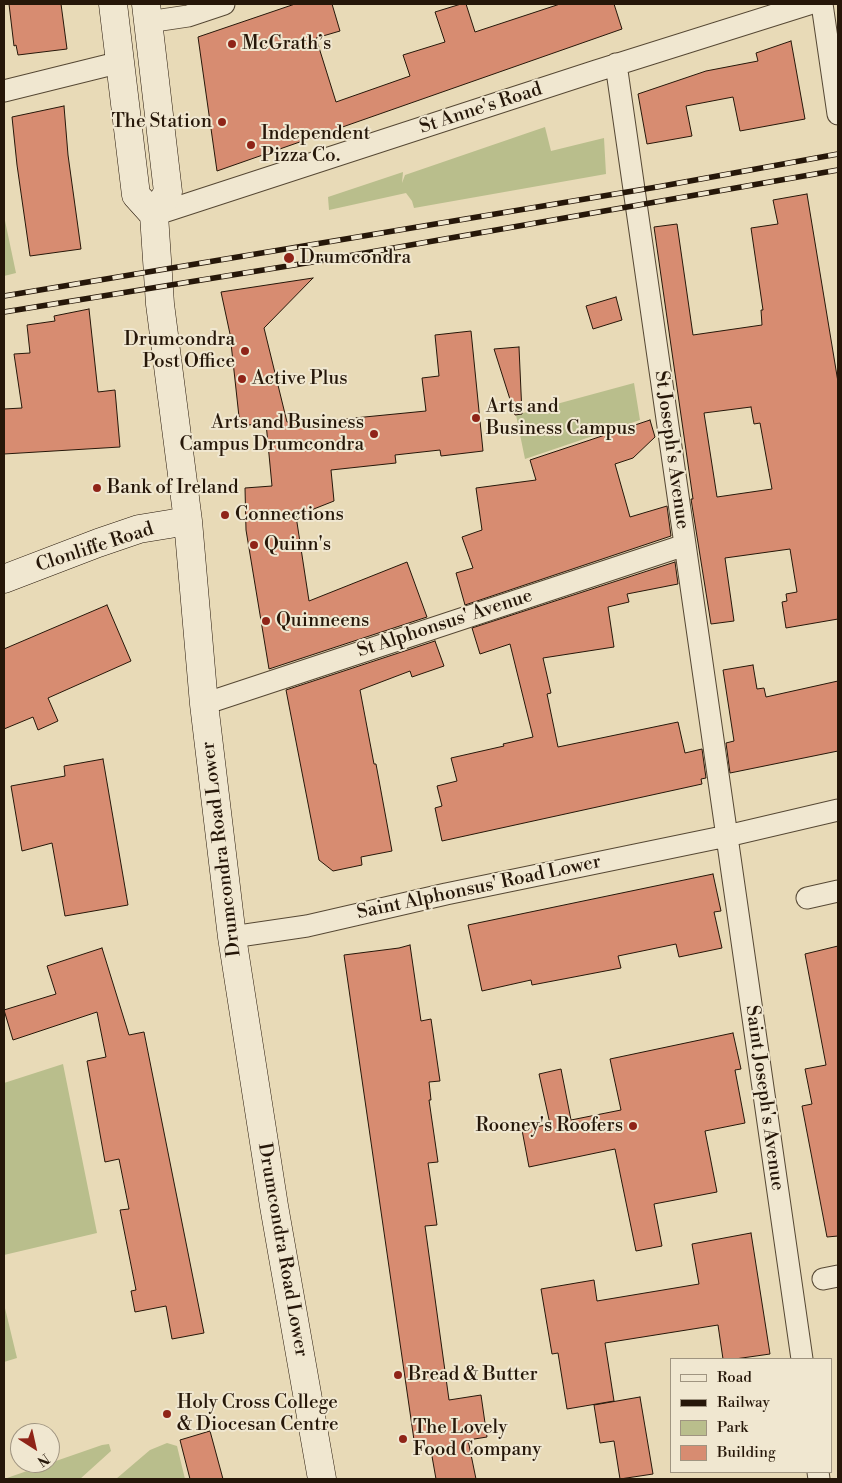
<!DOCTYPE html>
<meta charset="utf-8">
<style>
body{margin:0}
#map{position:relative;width:842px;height:1483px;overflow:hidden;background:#e8dab7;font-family:"Libre Bodoni",serif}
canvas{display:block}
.frame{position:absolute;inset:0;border:5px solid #261709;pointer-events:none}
.legend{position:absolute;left:670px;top:1358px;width:162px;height:115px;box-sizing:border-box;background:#f0e7d0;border:1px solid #9f9480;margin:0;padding:6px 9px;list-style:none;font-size:15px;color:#261709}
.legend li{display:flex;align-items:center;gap:10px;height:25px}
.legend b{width:25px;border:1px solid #9f9480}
.north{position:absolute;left:10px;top:1423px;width:50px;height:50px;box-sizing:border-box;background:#f0e7d0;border:1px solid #9f9480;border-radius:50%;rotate:145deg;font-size:14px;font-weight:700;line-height:20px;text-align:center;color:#261709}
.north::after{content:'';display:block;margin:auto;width:18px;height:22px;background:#8f2418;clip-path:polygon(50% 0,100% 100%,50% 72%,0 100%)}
</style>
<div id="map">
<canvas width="842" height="1483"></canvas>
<div class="frame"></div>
<ul class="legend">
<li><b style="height:6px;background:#f0e7d0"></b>Road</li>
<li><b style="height:6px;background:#261709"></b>Railway</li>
<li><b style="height:14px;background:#b9be8c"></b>Park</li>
<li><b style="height:14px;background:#d78c71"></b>Building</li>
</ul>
<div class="north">N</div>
</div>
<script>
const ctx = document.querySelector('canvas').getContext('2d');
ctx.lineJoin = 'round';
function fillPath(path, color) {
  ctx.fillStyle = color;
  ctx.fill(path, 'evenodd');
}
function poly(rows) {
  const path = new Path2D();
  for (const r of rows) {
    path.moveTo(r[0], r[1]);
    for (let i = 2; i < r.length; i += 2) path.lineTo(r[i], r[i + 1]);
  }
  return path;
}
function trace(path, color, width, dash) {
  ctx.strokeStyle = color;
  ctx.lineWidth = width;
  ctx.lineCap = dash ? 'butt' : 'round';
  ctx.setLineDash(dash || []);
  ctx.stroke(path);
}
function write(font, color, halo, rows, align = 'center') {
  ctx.font = font + ' "Libre Bodoni",serif';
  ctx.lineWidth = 4;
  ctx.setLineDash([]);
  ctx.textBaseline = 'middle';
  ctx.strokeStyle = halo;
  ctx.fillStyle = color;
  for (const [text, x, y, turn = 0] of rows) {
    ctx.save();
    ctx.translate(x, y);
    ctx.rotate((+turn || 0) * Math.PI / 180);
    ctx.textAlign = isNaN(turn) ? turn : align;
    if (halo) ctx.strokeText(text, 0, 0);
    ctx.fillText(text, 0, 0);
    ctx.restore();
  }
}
fillPath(poly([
 [545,127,551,151,604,138,606,174,414,208,412,201,406,193,329,210,328,197,403,172,402,183,405,175],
 [4,216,16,273,4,276],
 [634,383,640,420,525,459,516,415],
 [63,1064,97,1233,4,1255,4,1083],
 [4,1304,17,1358,4,1362],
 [167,1443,177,1446,185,1479,116,1479,150,1450],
 [109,1444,111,1451,80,1479,4,1479,102,1445]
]), '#b9be8c');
const building = poly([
 [9,4,61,4,67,49,18,55,16,45,14,46,9,4],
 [295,4,332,4,340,31,316,38,336,102,410,76,403,55,445,42,435,12,461,4,466,4,475,32,560,4,614,4,622,29,217,171,198,37,295,4],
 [791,41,805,119,740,131,733,97,686,106,692,136,647,144,638,94,706,71,758,61,756,53,791,41],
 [64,106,68,155,81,249,30,256,17,165,12,117,64,106],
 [807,194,838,382,838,619,786,628,782,602,787,601,786,594,797,592,790,549,725,558,734,621,711,624,691,499,693,499,654,227,677,224,693,335,762,325,761,310,763,310,751,228,778,224,773,200,807,194],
 [751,407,754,424,760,423,772,489,717,497,704,413,751,407],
 [313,278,264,328,287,422,303,420,303,423,426,411,422,378,439,376,435,335,471,331,483,451,441,456,440,450,395,455,396,463,331,470,334,501,296,516,309,601,407,562,427,617,269,669,246,530,245,488,272,486,266,423,240,426,230,334,221,292,313,278],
 [616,297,622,320,593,329,586,306,616,297],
 [89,309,98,392,115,390,120,447,4,454,4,409,22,408,14,354,30,353,27,325,55,321,54,316,89,309],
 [519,347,522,414,515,415,494,349,519,347],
 [650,420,655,437,633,458,615,464,630,517,667,506,671,536,465,605,456,573,473,568,462,537,482,530,476,488,536,480,530,460,650,420],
 [675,562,678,584,627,594,629,602,608,607,614,647,543,658,551,693,547,694,558,747,678,722,685,753,702,749,706,778,701,779,702,784,442,841,435,808,442,806,437,786,457,781,451,758,504,746,503,744,533,737,510,644,480,654,472,628,675,562],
 [107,605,131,661,48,698,58,721,38,730,33,717,4,729,4,649,107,605],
 [435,641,444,666,412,677,410,671,360,690,374,764,376,764,392,851,361,857,362,865,333,871,319,860,286,690,435,641],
 [753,665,757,689,764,688,766,697,838,681,838,751,730,773,726,743,734,741,723,670,753,665],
 [103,759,128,905,65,916,52,843,22,851,11,786,65,776,64,766,103,759],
 [713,874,721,911,714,912,722,948,679,957,676,944,618,956,621,968,532,985,531,980,482,991,468,925,713,874],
 [410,945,421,1021,431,1019,440,1081,429,1082,431,1100,429,1100,438,1162,428,1163,437,1225,425,1226,449,1400,481,1395,487,1437,468,1440,476,1479,436,1479,430,1445,415,1447,344,955,399,948,410,945],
 [838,946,838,1236,827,1237,802,1106,812,1104,805,1069,826,1065,805,954,838,946],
 [102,948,129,1035,144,1032,204,1333,172,1339,166,1306,135,1312,131,1291,136,1290,120,1210,129,1209,119,1159,105,1162,87,1061,106,1057,97,1012,13,1040,4,1010,56,994,47,966,102,948],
 [733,1033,741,1069,735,1070,745,1123,705,1131,717,1192,654,1204,662,1246,636,1251,615,1149,529,1167,522,1130,550,1124,539,1074,561,1069,571,1120,621,1110,610,1059,733,1033],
 [751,1233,770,1354,735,1359,723,1359,718,1325,605,1343,614,1401,567,1409,558,1353,552,1354,541,1289,594,1280,597,1301,699,1284,692,1244,751,1233],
 [640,1397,653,1474,620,1479,614,1441,600,1443,594,1405,640,1397],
 [210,1431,223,1479,190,1479,180,1440,210,1431]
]);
fillPath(building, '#d78c71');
trace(building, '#261709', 1);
const street = poly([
 [822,4,838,114],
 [148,22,188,16,224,4],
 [616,64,802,1359],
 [4,91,121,62],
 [154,215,596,71,809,4],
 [204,704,685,545],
 [807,898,838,891],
 [232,937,307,926,446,894,727,836,838,810],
 [823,1279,838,1276],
 [818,1472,819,1479]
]);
const secondary = poly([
 [113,4,136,195,154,215],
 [146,4,168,192,154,215,160,304,188,521,204,704,232,937,274,1206,322,1479],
 [4,579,98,543,139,529,188,521]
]);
trace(street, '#564834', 23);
trace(secondary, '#261709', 29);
trace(street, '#f0e7d0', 21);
trace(secondary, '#f0e7d0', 28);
const rail = poly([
 [4,296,657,187,838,154],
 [4,312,325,260,838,170]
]);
trace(rail, '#261709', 5.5);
trace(rail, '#f0e7d0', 4, [11]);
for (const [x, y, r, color] of [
 [232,44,5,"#8f2418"],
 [222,122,5,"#8f2418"],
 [251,145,5,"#8f2418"],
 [289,258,6,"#8f2418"],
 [245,351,5,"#8f2418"],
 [242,379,5,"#8f2418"],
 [476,418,5,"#8f2418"],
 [374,434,5,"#8f2418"],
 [97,488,5,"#8f2418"],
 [225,515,5,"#8f2418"],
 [254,545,5,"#8f2418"],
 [266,621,5,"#8f2418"],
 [633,1126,5,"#8f2418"],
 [398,1375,5,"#8f2418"],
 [167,1414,5,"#8f2418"],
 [403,1439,5,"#8f2418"]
]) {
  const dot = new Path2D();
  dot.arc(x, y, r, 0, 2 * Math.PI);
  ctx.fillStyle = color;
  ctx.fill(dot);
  trace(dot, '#f0e7d0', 2);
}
write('19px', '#261709', '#f0e7d0', [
 ["McGrath’s",242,44],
 ["The Station",212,122,"right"],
 ["Independent",261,134],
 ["Pizza Co.",261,156],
 ["Drumcondra",300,258],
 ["Drumcondra",235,340,"right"],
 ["Post Office",235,362,"right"],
 ["Active Plus",252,379],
 ["Arts and",486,407],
 ["Business Campus",486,429],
 ["Arts and Business",364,423,"right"],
 ["Campus Drumcondra",364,445,"right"],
 ["Bank of Ireland",107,488],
 ["Connections",235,515],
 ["Quinn's",264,545],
 ["Quinneens",276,621],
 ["Rooney's Roofers",623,1126,"right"],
 ["Bread & Butter",408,1375],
 ["Holy Cross College",177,1403],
 ["& Diocesan Centre",177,1425],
 ["The Lovely",413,1428],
 ["Food Company",413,1450]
], 'left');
write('19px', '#261709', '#f0e7d0', [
 ["St Anne's Road",481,109,-18],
 ["St Joseph's Avenue",671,450,82],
 ["Clonliffe Road",95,548,-18],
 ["St Alphonsus' Avenue",445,624,-18],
 ["Drumcondra Road Lower",222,849,-97],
 ["Saint Alphonsus' Road Lower",479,888,-12],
 ["Saint Joseph's Avenue",764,1098,82],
 ["Drumcondra Road Lower",282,1250,80]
]);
</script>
